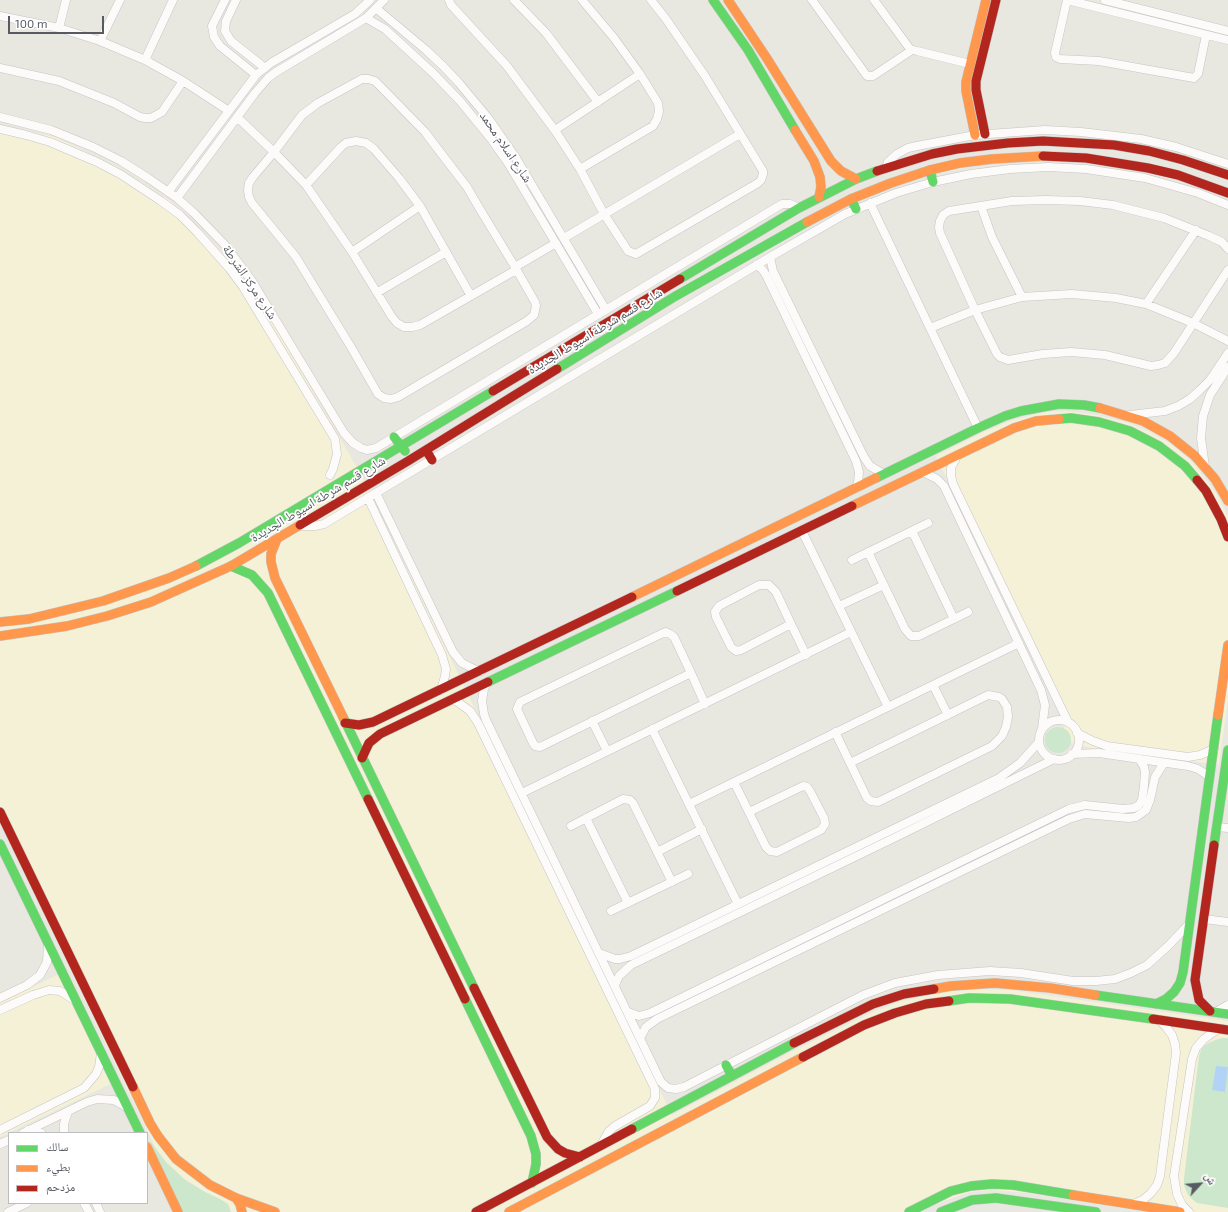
<!DOCTYPE html>
<meta charset="utf-8">
<style>
body{margin:0}
#map{position:relative;width:1228px;height:1212px;overflow:hidden;background:#e8e7e0;font-family:"Exo 2","Noto Naskh Arabic",sans-serif}
canvas{display:block}
.legend{position:absolute;left:8px;top:1132px;width:140px;height:72px;box-sizing:border-box;background:#fff;border:1px solid #bcbdc0;margin:0;padding:5px 7px;list-style:none;font-size:12px;color:#575a61}
.legend li{display:flex;align-items:center;gap:8px;height:20px}
.legend b{width:20px;border:1px solid #bcbdc0}
.north{position:absolute;left:1180px;top:1164px;width:40px;height:40px;-webkit-text-stroke:3px #fff;paint-order:stroke;rotate:64deg;font-size:11px;font-weight:700;line-height:16px;text-align:center;color:#575a61}
.north::after{content:'';display:block;margin:auto;width:14px;height:18px;background:#575a61;clip-path:polygon(50% 0,100% 100%,50% 72%,0 100%)}
.scale{position:absolute;left:8px;top:16px;width:96px;height:18px;box-sizing:border-box;border:2px solid #575a61;border-top:0;padding-left:5px;font-size:12px;line-height:14px;white-space:nowrap;color:#575a61;-webkit-text-stroke:3px #fff;paint-order:stroke}
</style>
<div id="map">
<canvas width="1228" height="1212"></canvas>
<ul class="legend">
<li><b style="height:5px;background:#63d668"></b>سالك</li>
<li><b style="height:5px;background:#ff974d"></b>بطيء</li>
<li><b style="height:5px;background:#b3261e"></b>مزدحم</li>
</ul>
<div class="north">ش</div>
<div class="scale">100 m</div>
</div>
<script>
const ctx = document.querySelector('canvas').getContext('2d');
ctx.lineJoin = 'round';
function fillPath(path, color) {
  ctx.fillStyle = color;
  ctx.fill(path, 'evenodd');
}
function poly(rows) {
  const path = new Path2D();
  for (const r of rows) {
    if (r.length === 3) {
      path.moveTo(r[0] + r[2], r[1]);
      path.arc(r[0], r[1], r[2], 0, 2 * Math.PI);
      continue;
    }
    path.moveTo(r[0], r[1]);
    for (let i = 2; i < r.length; i += 2) path.lineTo(r[i], r[i + 1]);
  }
  return path;
}
function trace(path, color, width, dash) {
  ctx.strokeStyle = color;
  ctx.lineWidth = width;
  ctx.lineCap = dash ? 'butt' : 'round';
  ctx.setLineDash(dash || []);
  ctx.stroke(path);
}
function write(font, color, halo, rows, align = 'center') {
  ctx.font = font + ' "Exo 2","Noto Naskh Arabic",sans-serif';
  ctx.lineWidth = 3.5;
  ctx.setLineDash([]);
  ctx.textBaseline = 'middle';
  ctx.strokeStyle = halo;
  ctx.fillStyle = color;
  for (const [text, x, y, turn = 0] of rows) {
    ctx.save();
    ctx.translate(x, y);
    ctx.rotate((+turn || 0) * Math.PI / 180);
    ctx.textAlign = isNaN(turn) ? turn : align;
    if (halo) ctx.strokeText(text, 0, 0);
    ctx.fillText(text, 0, 0);
    ctx.restore();
  }
}
fillPath(poly([
 [0,125,55,137,118,167,169,200,199,227,236,268,248,285,273,323,363,478,672,1115,791,1052,873,1012,902,1001,948,991,980,989,1011,990,1228,1021,1228,1212,1149,1212,1026,1193,993,1190,971,1192,953,1198,933,1205,921,1212,186,1212,0,823],
 [1067,411,1098,415,1128,423,1148,431,1171,444,1193,463,1216,493,1223,506,1228,517,1228,700,1219,765,1091,748,1063,740,1065,730,1061,717,936,456,988,430,1016,419,1046,412],
 [67,970,119,1080,0,1137,0,1003]
]), '#f5f1d7');
fillPath(poly([
 [1058,740,13],
 [1222,1038,1228,1038,1228,1208,1197,1203,1191,1198,1187,1193,1184,1185,1184,1178,1199,1056,1201,1050,1205,1045,1215,1040],
 [150,1141,166,1162,184,1179,205,1192,220,1199,228,1204,231,1212,183,1212,148,1142]
]), '#cde7cc');
fillPath(poly([
 [1216,1066,1228,1067,1225,1092,1212,1090]
]), '#b2d3f6');
const street = poly([
 [225,0,212,26,214,37,220,46,256,75],
 [236,0,226,21,225,31,231,41,265,68],
 [449,0,451,5,507,66,556,132,580,169,604,214,628,251,636,254,758,183,761,180,763,174,763,171,705,76,666,19,651,0],
 [514,0,546,33,598,102],
 [812,0,867,76,873,76,912,50],
 [874,0,910,49,917,51,970,64],
 [1067,0,1055,53,1056,57,1060,59,1099,61,1194,78,1198,74,1206,35],
 [1067,0,1228,40],
 [1105,0,1228,31],
 [377,9,426,50,443,66,459,83,489,119,516,158,606,310],
 [0,16,59,28,100,41,145,60,183,81,229,111],
 [366,18,385,29,433,73,460,101,491,139,508,163,598,314],
 [59,28,66,0],
 [100,41,120,0],
 [145,60,173,0],
 [0,68,59,81,114,103,140,117,145,118,151,118,162,112,183,81],
 [362,79,368,79,375,81,380,86,425,132,437,148,467,187,478,206,515,267,535,302,536,306,534,315,527,321,398,397,391,399,384,398,378,394,351,347,296,257,252,203,249,197,248,190,249,183,253,177,274,152,302,115,318,103,362,79],
 [0,117,51,130,93,147,121,161,148,178,177,198,194,213,225,245,252,281,344,433,353,443,361,448,367,450,376,448,782,204,790,204,799,208],
 [237,117,274,152,306,185,352,252,392,317,397,323,404,327,412,327,420,325,516,270],
 [0,129,26,135,50,142,97,162,120,174,161,201,180,215,197,232,229,268,243,287,335,439,337,454,333,469,330,475],
 [555,130,640,74],
 [886,168,888,162,897,154,908,148,917,146,975,135,1045,130,1081,132,1141,139,1176,147,1228,164],
 [580,169,653,126,657,119,659,111,658,103,640,74,614,38,582,0],
 [306,185,341,147,346,143,356,141,366,143,374,149,399,178,420,206,471,296],
 [168,192,256,75,271,63,355,14,370,0],
 [177,198,255,93,268,78,276,72,366,18,384,0],
 [870,203,978,428],
 [981,206,992,237,1022,297],
 [564,238,740,134],
 [1228,249,1222,242,1209,236,1164,218,1113,205,1080,201,1046,200,1012,201,949,211,943,215,940,221,939,227,940,233,975,310,997,354,1000,357,1008,360,1043,354,1071,352,1105,355,1151,366,1158,365,1165,363,1174,353,1228,270],
 [352,252,420,206],
 [770,257,773,271,864,457,870,466,884,474],
 [756,265,762,269,766,275,856,461,859,472,858,483,856,488],
 [515,267,556,243],
 [378,292,446,252],
 [1146,304,1196,230],
 [930,328,975,310,1022,297,1072,294,1116,298,1146,304,1193,323,1228,341],
 [1130,415,1165,411,1178,406,1190,399,1200,390,1210,380,1228,353],
 [957,456,951,468,951,476,953,484,1068,722],
 [1205,467,1201,438,1203,416,1210,395,1228,367],
 [923,472,937,479,944,486,1041,690,1045,705,1042,729],
 [376,493,453,652,462,663,474,669,481,671],
 [368,498,442,655,446,669,445,676,441,690],
 [300,526,315,526,324,524,770,257,845,214,896,193,933,182,971,174,1010,169,1048,167,1086,169,1145,178,1198,193,1228,205],
 [802,531,888,707],
 [912,531,954,619],
 [868,552,905,629,911,636,919,636,968,612],
 [852,560,928,523],
 [839,606,884,585],
 [791,624,741,650,736,651,731,647,716,617,715,612,719,606,759,585,769,585,776,592,791,624,806,655],
 [691,673,540,747,535,746,533,743,517,709,520,702,661,634,666,632,670,634,674,637,675,639,691,673,705,704],
 [487,683,484,689,482,701,484,714,486,720,661,1082,668,1088,676,1089,684,1087,863,995,895,983,938,975,990,971,1021,973,1073,981,1096,981,1115,979,1131,973,1147,965,1168,946,1189,924],
 [933,685,948,715],
 [453,700,459,703,470,711,478,723,655,1089,655,1098,650,1106,615,1126,609,1131,601,1145],
 [1059,740,20],
 [592,721,607,751],
 [652,729,738,904],
 [835,732,850,763,866,796,867,798,871,801,878,802,992,746,1002,736,1006,727,1008,717,1007,707,1002,699,999,697,988,695,850,763],
 [1077,733,1093,741,1107,746,1188,757,1200,755,1214,749],
 [1072,754,1099,753,1188,766,1198,769,1210,777],
 [734,782,766,847,770,851,777,852,821,830,825,824,824,818,810,791,807,787,803,786,749,812],
 [522,793,851,632],
 [689,804,1019,643],
 [586,818,628,903],
 [571,826,623,799,630,800,633,803,672,882],
 [1217,827,1228,828],
 [657,852,702,829],
 [611,911,688,874],
 [1204,919,1228,922],
 [599,953,615,959,620,959,631,956,999,778,1020,763,1039,742],
 [615,985,619,976,631,965,894,838,1054,759],
 [0,998,27,985,40,975,47,962,48,945],
 [0,1010,33,995,49,990,60,991,76,1001],
 [628,1012,639,1016,650,1013,1069,809,1085,805,1123,809,1134,808,1139,805,1142,800,1144,786,1145,772,1144,767,1139,759],
 [1216,1012,1228,1005],
 [640,1038,646,1027,657,1019,1069,819,1085,814,1129,818,1136,817,1146,810,1150,800,1155,777,1164,763],
 [0,1130,84,1088,96,1074,99,1067,101,1053],
 [28,1130,41,1133],
 [23,1133,87,1102,97,1099,114,1100,128,1108],
 [64,1133,64,1124,68,1111],
 [0,1144,9,1140],
 [84,1203,89,1212],
 [96,1203,100,1212],
 [1133,1204,1143,1200,1151,1193,1157,1185,1160,1176,1176,1053,1175,1044,1172,1035,1166,1027,1159,1020],
 [8,1212,27,1203],
 [1189,1212,1182,1205,1177,1194,1174,1176,1192,1059,1196,1048,1204,1039,1218,1029]
]);
const fast = poly([
 [713,0,748,50,795,130],
 [930,170,933,182],
 [851,199,856,209],
 [680,279,799,208,856,179,877,171],
 [557,369,674,297,807,222],
 [1059,419,1071,418,1099,422,1130,431,1159,446,1185,466,1197,480],
 [394,437,405,451],
 [876,478,978,428,1005,416,1021,411,1059,404,1084,405,1100,408],
 [196,566,239,543,493,391],
 [231,566,252,575,268,593,368,799],
 [488,682,677,591],
 [343,717,474,988],
 [0,844,140,1133],
 [1214,845,1228,750],
 [1095,995,1228,1014],
 [465,999,531,1136,536,1154,536,1164,532,1183],
 [949,1001,969,998,1010,999,1153,1019],
 [1156,1004,1166,999,1174,992,1180,983,1183,972,1218,715],
 [726,1065,732,1076],
 [632,1129,794,1043],
 [909,1212,951,1191,971,1186,992,1184,1013,1185,1073,1195],
 [941,1212,972,1200,996,1198,1096,1212]
]);
const slow = poly([
 [728,0,766,57,831,161,841,171,856,179],
 [795,130,814,161,820,177,821,187,819,197],
 [975,135,966,91,966,82,986,0],
 [807,222,851,199,891,183,930,170,960,163,992,159,1043,156],
 [1100,408,1143,421,1170,436,1195,456,1215,479,1228,501],
 [852,506,1014,428,1036,421,1059,419],
 [277,539,271,554,271,562,275,578,343,717],
 [632,597,876,478],
 [0,622,29,619,103,601,169,578,196,566],
 [0,636,67,626,107,616,151,602,231,566,300,525],
 [1218,715,1228,645],
 [934,989,951,986,995,983,1050,988,1095,995],
 [133,1087,150,1123,158,1136,176,1159,210,1185,236,1198,275,1212],
 [147,1147,178,1212],
 [1073,1195,1180,1212],
 [236,1198,240,1204,242,1212],
 [509,1212,803,1057]
]);
const jam = poly([
 [985,134,976,90,976,81,996,0],
 [1043,156,1086,158,1148,168,1178,175,1228,193],
 [877,171,932,154,957,149,1008,143,1043,141,1114,145,1149,151,1183,160,1228,175],
 [493,391,680,279],
 [426,450,432,460],
 [1197,480,1206,491,1221,519,1228,537],
 [300,525,408,461,557,369],
 [677,591,852,506],
 [345,723,359,725,373,722,632,597],
 [362,758,369,743,380,734,488,682],
 [368,799,465,999],
 [0,812,133,1087],
 [474,988,547,1137,558,1149,565,1153,580,1157],
 [1210,1011,1199,1000,1195,980,1214,845],
 [1153,1019,1228,1030],
 [794,1043,873,1004,904,994,934,989],
 [803,1057,864,1025,895,1013,926,1004,949,1001],
 [476,1212,632,1129]
]);
trace(street, '#c5c5c5', 9);
trace(fast, '#c4c5c4', 10);
trace(slow, '#c4c5c4', 10);
trace(jam, '#c4c5c4', 10);
trace(street, '#fcfbfa', 8);
trace(fast, '#63d668', 9);
trace(slow, '#ff974d', 9);
trace(jam, '#b3261e', 9);
write('13px', '#575a61', '#fff', [
 ["شارع اسلام محمد",506,147,56],
 ["شارع مركز الشرطة",250,282,56],
 ["شارع قسم شرطة اسيوط الجديدة",595,331,-31],
 ["شارع قسم شرطة اسيوط الجديدة",318,499,-31]
]);
</script>
